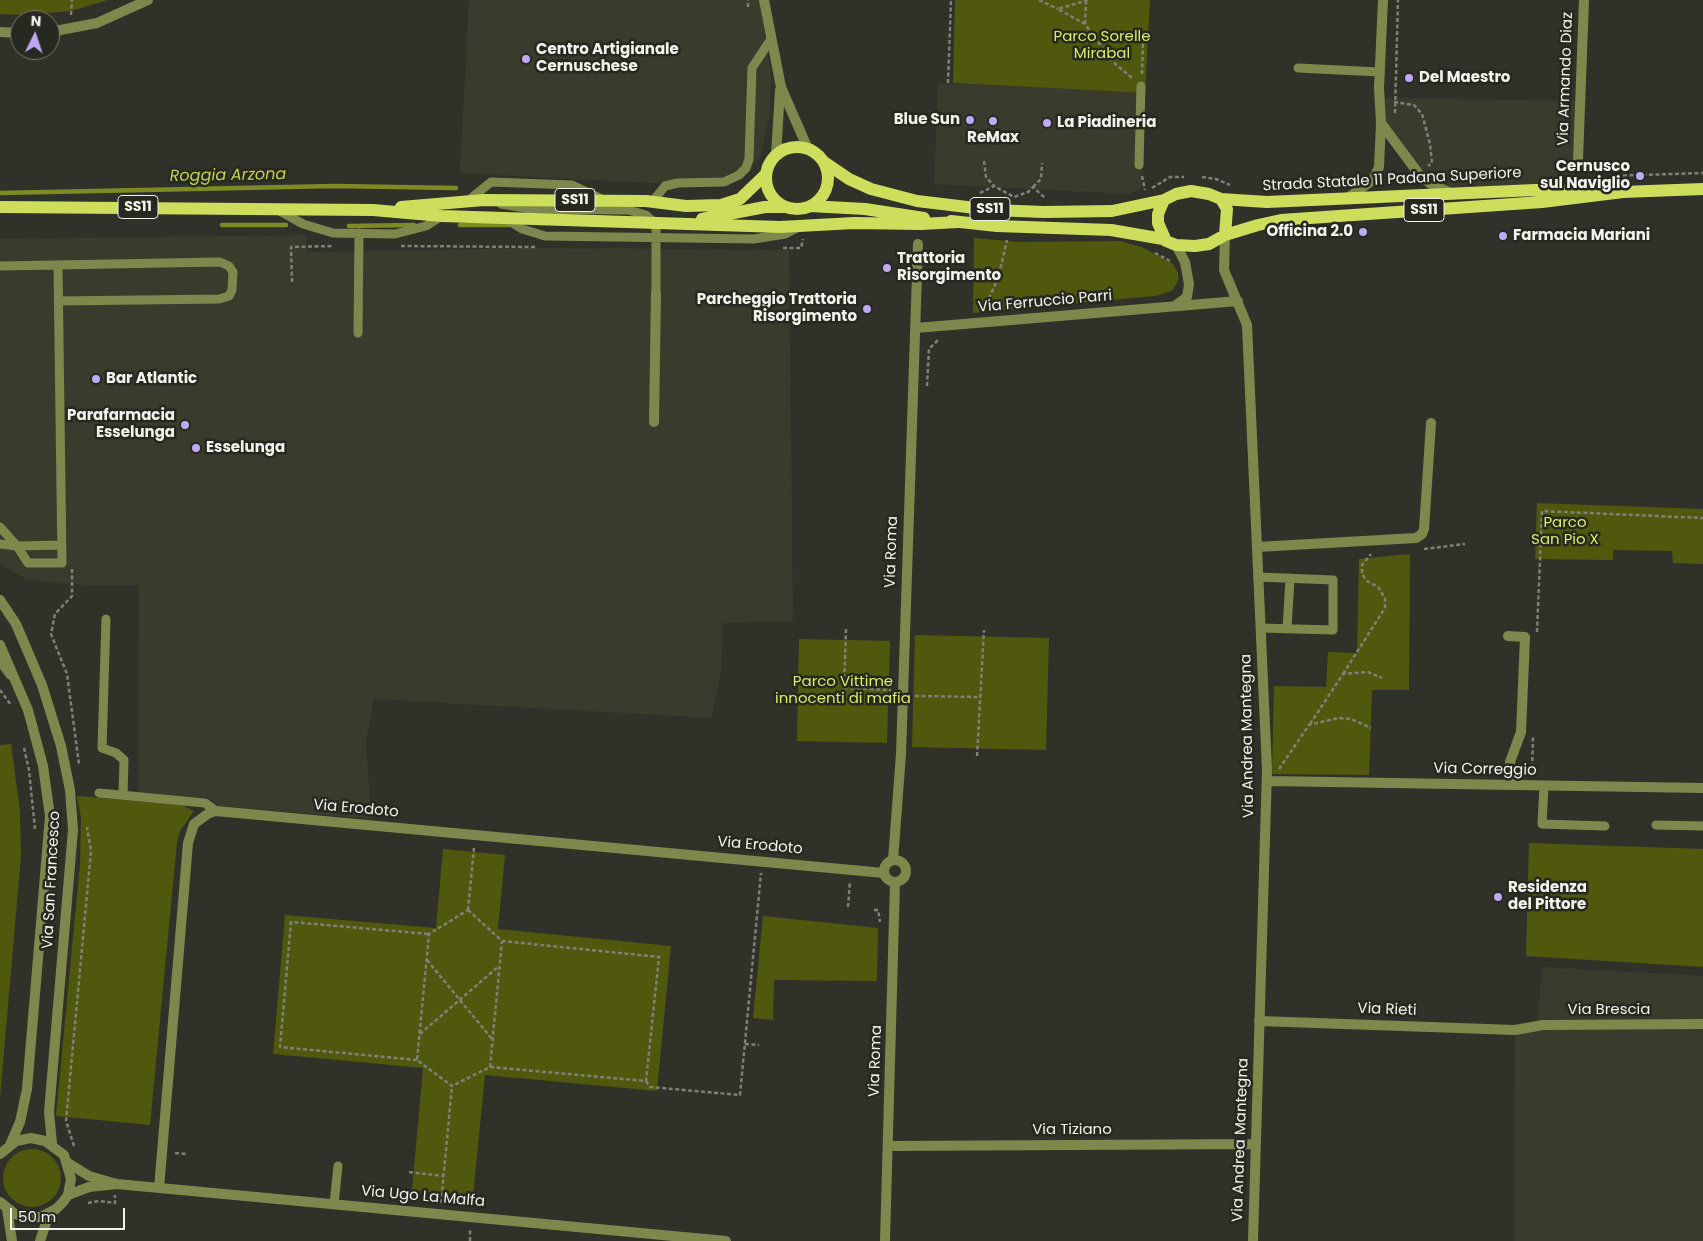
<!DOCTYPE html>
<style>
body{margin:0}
#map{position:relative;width:1703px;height:1241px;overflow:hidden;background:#303229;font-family:Poppins,sans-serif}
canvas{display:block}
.north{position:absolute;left:10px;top:10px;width:50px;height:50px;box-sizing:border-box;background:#27281f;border:1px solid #787971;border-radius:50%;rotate:4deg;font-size:14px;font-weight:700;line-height:20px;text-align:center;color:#f1f2ec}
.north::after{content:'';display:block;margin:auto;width:18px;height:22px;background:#bea9f5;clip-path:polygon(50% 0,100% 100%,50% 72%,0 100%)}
.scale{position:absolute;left:10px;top:1208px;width:115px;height:22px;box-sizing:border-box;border:2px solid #f1f2ec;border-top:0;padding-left:6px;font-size:15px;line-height:18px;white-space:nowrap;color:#f1f2ec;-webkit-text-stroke:4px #27281f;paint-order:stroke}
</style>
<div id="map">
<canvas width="1703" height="1241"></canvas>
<div class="north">N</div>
<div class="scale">50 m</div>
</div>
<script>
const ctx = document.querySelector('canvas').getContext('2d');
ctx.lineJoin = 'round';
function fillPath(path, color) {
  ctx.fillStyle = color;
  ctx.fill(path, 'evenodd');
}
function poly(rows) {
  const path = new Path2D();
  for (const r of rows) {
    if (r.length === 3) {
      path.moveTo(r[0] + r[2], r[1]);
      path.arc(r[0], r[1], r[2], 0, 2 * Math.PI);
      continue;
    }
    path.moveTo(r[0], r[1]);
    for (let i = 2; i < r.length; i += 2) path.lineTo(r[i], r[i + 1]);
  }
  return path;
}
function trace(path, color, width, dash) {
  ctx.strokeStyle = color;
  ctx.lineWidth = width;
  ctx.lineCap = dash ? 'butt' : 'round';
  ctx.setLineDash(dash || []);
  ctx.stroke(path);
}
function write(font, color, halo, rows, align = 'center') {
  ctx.font = font + ' Poppins,sans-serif';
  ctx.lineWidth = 5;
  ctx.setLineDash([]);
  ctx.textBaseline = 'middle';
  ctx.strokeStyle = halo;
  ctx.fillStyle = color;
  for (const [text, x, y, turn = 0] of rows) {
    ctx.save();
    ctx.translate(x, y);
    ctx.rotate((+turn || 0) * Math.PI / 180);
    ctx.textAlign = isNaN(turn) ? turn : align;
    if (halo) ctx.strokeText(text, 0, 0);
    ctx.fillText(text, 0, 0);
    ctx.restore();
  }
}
fillPath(poly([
 [469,0,761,0,771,77,770,114,760,158,728,187,460,173],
 [938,83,1145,93,1141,189,1128,194,934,184],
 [1384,98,1576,101,1575,183,1455,189,1432,182,1412,163,1386,121],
 [306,235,307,252,535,248,789,250,793,621,723,623,721,672,711,718,374,699,366,741,371,819,219,806,209,798,138,793,139,585,83,585,45,582,26,579,0,564,0,239],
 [1542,967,1703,976,1703,1241,1514,1241,1515,1030,1537,1030]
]), '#393c2d');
fillPath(poly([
 [0,0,108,0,71,11,27,15,0,14],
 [955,0,1150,0,1145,93,953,83],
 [974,238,1019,242,1121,241,1144,248,1173,264,1178,273,1178,281,1172,291,1155,296,973,313],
 [1537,503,1703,509,1703,564,1673,563,1672,551,1613,550,1613,560,1535,559],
 [1410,554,1409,690,1372,690,1369,775,1272,774,1274,686,1326,687,1328,652,1357,653,1359,559],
 [915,635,1049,638,1046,750,912,747],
 [799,639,890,641,887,743,797,741],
 [11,744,20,811,21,856,0,1098,0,745],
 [77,796,182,805,194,811,180,831,177,842,150,1125,56,1116,80,864,81,818],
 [1529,843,1703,849,1703,967,1526,956],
 [443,849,505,855,498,929,671,946,657,1091,485,1075,473,1196,412,1190,423,1068,273,1054,285,915,436,928],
 [763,916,878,928,877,981,774,980,773,1020,753,1018],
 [32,1178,29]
]), '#4f580d');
trace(poly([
 [0,193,335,186,456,188],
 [222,225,286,225],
 [460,225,510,225],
 [349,226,414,225]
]), '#7e8b25', 4.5);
trace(poly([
 [1039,0,1058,9],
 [1088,0,1058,9,1085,24,1113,62,1132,78],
 [748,7,748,0],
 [71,15,72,0],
 [1085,24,1086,2],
 [1142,74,1143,41],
 [948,83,951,0],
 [1394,102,1414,105,1422,114,1430,144,1432,163,1428,166],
 [1395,113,1398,0],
 [984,161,986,177,994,186],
 [1142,176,1145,190],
 [1387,176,1400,181],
 [1610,176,1703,173],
 [1202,177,1216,179,1230,185],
 [1033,187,1041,179,1042,163],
 [1152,188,1170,177,1184,177],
 [980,193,994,186,1014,197,1028,192,1033,187,1045,198],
 [401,246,535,247],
 [783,248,801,248,803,239],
 [1155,253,1170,261],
 [292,282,291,247,333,246],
 [983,310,998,279,1007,240],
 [927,386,929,349,938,340],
 [1424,549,1465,544],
 [72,569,72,596,55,614,51,634,67,674,79,764],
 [846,629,844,688,891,690],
 [1537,632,1542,511,1703,518],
 [1343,674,1385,608,1385,598,1378,587,1367,581,1362,574,1362,565,1371,554],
 [0,690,11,705],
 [915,696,981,697],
 [1310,724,1343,674,1368,672,1382,678],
 [24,748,29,770,35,829],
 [977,756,984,630],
 [1279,769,1309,725,1338,718,1351,719,1371,728],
 [1532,774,1533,737],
 [848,907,850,881],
 [468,910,502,941,659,957,646,1081,490,1067,452,1086,417,1060,429,934,468,910],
 [468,910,474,848],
 [874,910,878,910,880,922],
 [427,960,492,1039],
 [420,1034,499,966],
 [745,1044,759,1045],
 [417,1060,280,1047,291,922,429,934],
 [490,1067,502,941],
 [646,1081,650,1087,740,1095,761,873],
 [74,1146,66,1121,91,851,87,827],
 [175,1153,186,1154],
 [409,1172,444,1176],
 [88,1203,99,1201,115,1203,115,1195],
 [441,1203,452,1086],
 [470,1241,470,1228]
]), '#7f8078', 2.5, [4, 2.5]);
trace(poly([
 [1298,68,1379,72],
 [1139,165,1141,86],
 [469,200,491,182,572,185,602,199],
 [653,201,665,186,678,183,724,182,739,175,746,168,749,159,752,68,771,39],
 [501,204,531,209,628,210,646,215,655,223,656,230,656,293],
 [278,210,303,224,333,233,395,234,426,226,442,216],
 [506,219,522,229,545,236,754,239,785,234,799,227],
 [0,266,220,262,229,266,233,272,232,290,229,296,219,299,58,301],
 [358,333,359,233],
 [0,527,17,546,28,563,62,563,58,265],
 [0,544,17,546,62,545],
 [1258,577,1333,580,1333,630,1261,628],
 [106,619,102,748,116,753,124,760,123,795],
 [1287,629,1290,578],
 [0,661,10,675],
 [1544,786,1542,824,1605,826],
 [99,793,205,803,216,811],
 [1656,825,1703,826],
 [334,1204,338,1166]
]), '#7e884d', 9);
trace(poly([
 [654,422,656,293]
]), '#7e884d', 10);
trace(poly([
 [0,32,20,33],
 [50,32,97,23,148,0],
 [1381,123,1421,177,1431,184,1451,193],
 [1578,160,1584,0],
 [1346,199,1373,180,1379,167,1381,123,1379,88,1383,0],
 [1225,235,1224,270,1247,325,1267,770,1253,1241],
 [1176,305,1187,297,1189,284,1185,262,1176,245],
 [916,328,1238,301],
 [1257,547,1416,538,1422,534,1424,529,1431,423],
 [1508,636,1525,637,1521,732,1510,762,1509,785],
 [1267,781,1703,788],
 [895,871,11],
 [893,860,901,754,918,244],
 [1259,1021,1515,1030,1543,1025,1703,1024],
 [888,1146,1256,1144],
 [117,1184,726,1241],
 [159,1188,188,843,194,824,209,813,216,811,884,873],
 [68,1195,89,1187,117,1184,89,1176,68,1163],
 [885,1241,895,882]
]), '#7e884d', 10);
trace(poly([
 [764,0,781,87,808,149],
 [776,155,780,90],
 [0,600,16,624,42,685,61,746,70,790,73,830,49,1112,52,1144],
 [0,645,28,710,43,766,50,816,27,1089,20,1122,10,1145],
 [0,1154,16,1141,31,1138,45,1141,64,1155,71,1179,68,1195,63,1202,56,1209,41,1217,23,1217,15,1214,0,1202],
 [7,1209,12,1241],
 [40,1241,49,1214]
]), '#7e884d', 10);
trace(poly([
 [797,178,31],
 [824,162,849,179,871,189,917,201,992,210,1044,212,1112,211,1164,200],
 [1623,192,1535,190,1267,202,1221,199,1209,194,1191,191,1176,194,1164,200,1158,214,1158,223,1166,241,1176,245,1195,246,1209,244,1225,235,1258,225,1281,220,1542,202,1623,192,1703,189],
 [1221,199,1227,209,1225,235],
 [810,206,865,209,924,218],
 [0,207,373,210,442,216,780,227,854,223,921,224,958,222],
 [401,207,484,200,646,201,686,206,721,205,740,199,766,174],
 [702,219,765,207,784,207],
 [951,221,997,226,1111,230,1163,239]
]), '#ccde5b', 12);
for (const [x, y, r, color] of [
 [526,59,5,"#bea9f5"],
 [1409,78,5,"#bea9f5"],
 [970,120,5,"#bea9f5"],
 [993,121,5,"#bea9f5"],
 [1047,123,5,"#bea9f5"],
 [1640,176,5,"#bea9f5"],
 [1363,232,5,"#bea9f5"],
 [1503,236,5,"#bea9f5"],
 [887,268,5,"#bea9f5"],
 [867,309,5,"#bea9f5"],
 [96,379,5,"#bea9f5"],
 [185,425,5,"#bea9f5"],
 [196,448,5,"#bea9f5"],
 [1498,897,5,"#bea9f5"]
]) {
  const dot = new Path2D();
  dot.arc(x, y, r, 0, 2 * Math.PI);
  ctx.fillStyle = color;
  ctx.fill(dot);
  trace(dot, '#27281f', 2);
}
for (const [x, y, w] of [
 [575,200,40],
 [138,207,40],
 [990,209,40],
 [1424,210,40]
]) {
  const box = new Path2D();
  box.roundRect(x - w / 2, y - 11.5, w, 23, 4);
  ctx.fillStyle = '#27281f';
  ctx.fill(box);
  trace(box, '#f1f2ec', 1);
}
write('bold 14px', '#f1f2ec', null, [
 ["SS11",575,200],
 ["SS11",138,207],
 ["SS11",990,209],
 ["SS11",1424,210]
]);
write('15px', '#d9eb6b', '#27281f', [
 ["Parco Sorelle",1102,37],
 ["Mirabal",1102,54],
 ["Parco",1565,523],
 ["San Pio X",1565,540],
 ["Parco Vittime",843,682],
 ["innocenti di mafia",843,699]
]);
write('bold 15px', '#f1f2ec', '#27281f', [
 ["Centro Artigianale",536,50],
 ["Cernuschese",536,67],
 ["Del Maestro",1419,78],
 ["Blue Sun",960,120,"right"],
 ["La Piadineria",1057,123],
 ["ReMax",993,138,"center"],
 ["Cernusco",1630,167,"right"],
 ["sul Naviglio",1630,184,"right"],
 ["Officina 2.0",1353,232,"right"],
 ["Farmacia Mariani",1513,236],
 ["Trattoria",897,259],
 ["Risorgimento",897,276],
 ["Parcheggio Trattoria",857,300,"right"],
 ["Risorgimento",857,317,"right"],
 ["Bar Atlantic",106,379],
 ["Parafarmacia",175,416,"right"],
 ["Esselunga",175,433,"right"],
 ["Esselunga",206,448],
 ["Residenza",1508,888],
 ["del Pittore",1508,905]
], 'left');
write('15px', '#f1f2ec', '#27281f', [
 ["Via Armando Diaz",1566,79,-88],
 ["Strada Statale 11 Padana Superiore",1392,180,-3],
 ["Via Ferruccio Parri",1045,302,-5],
 ["Via Roma",892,552,-88],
 ["Via Andrea Mantegna",1248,736,-91],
 ["Via Correggio",1485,770,1],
 ["Via Erodoto",356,809,5],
 ["Via Erodoto",760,846,5],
 ["Via San Francesco",52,880,-87],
 ["Via Rieti",1387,1010,2],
 ["Via Brescia",1609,1010],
 ["Via Roma",876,1061,-88],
 ["Via Tiziano",1072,1130],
 ["Via Andrea Mantegna",1241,1140,-88],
 ["Via Ugo La Malfa",423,1197,5]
]);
write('italic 16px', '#c1d351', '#27281f', [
 ["Roggia Arzona",228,176,-1]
]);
</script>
